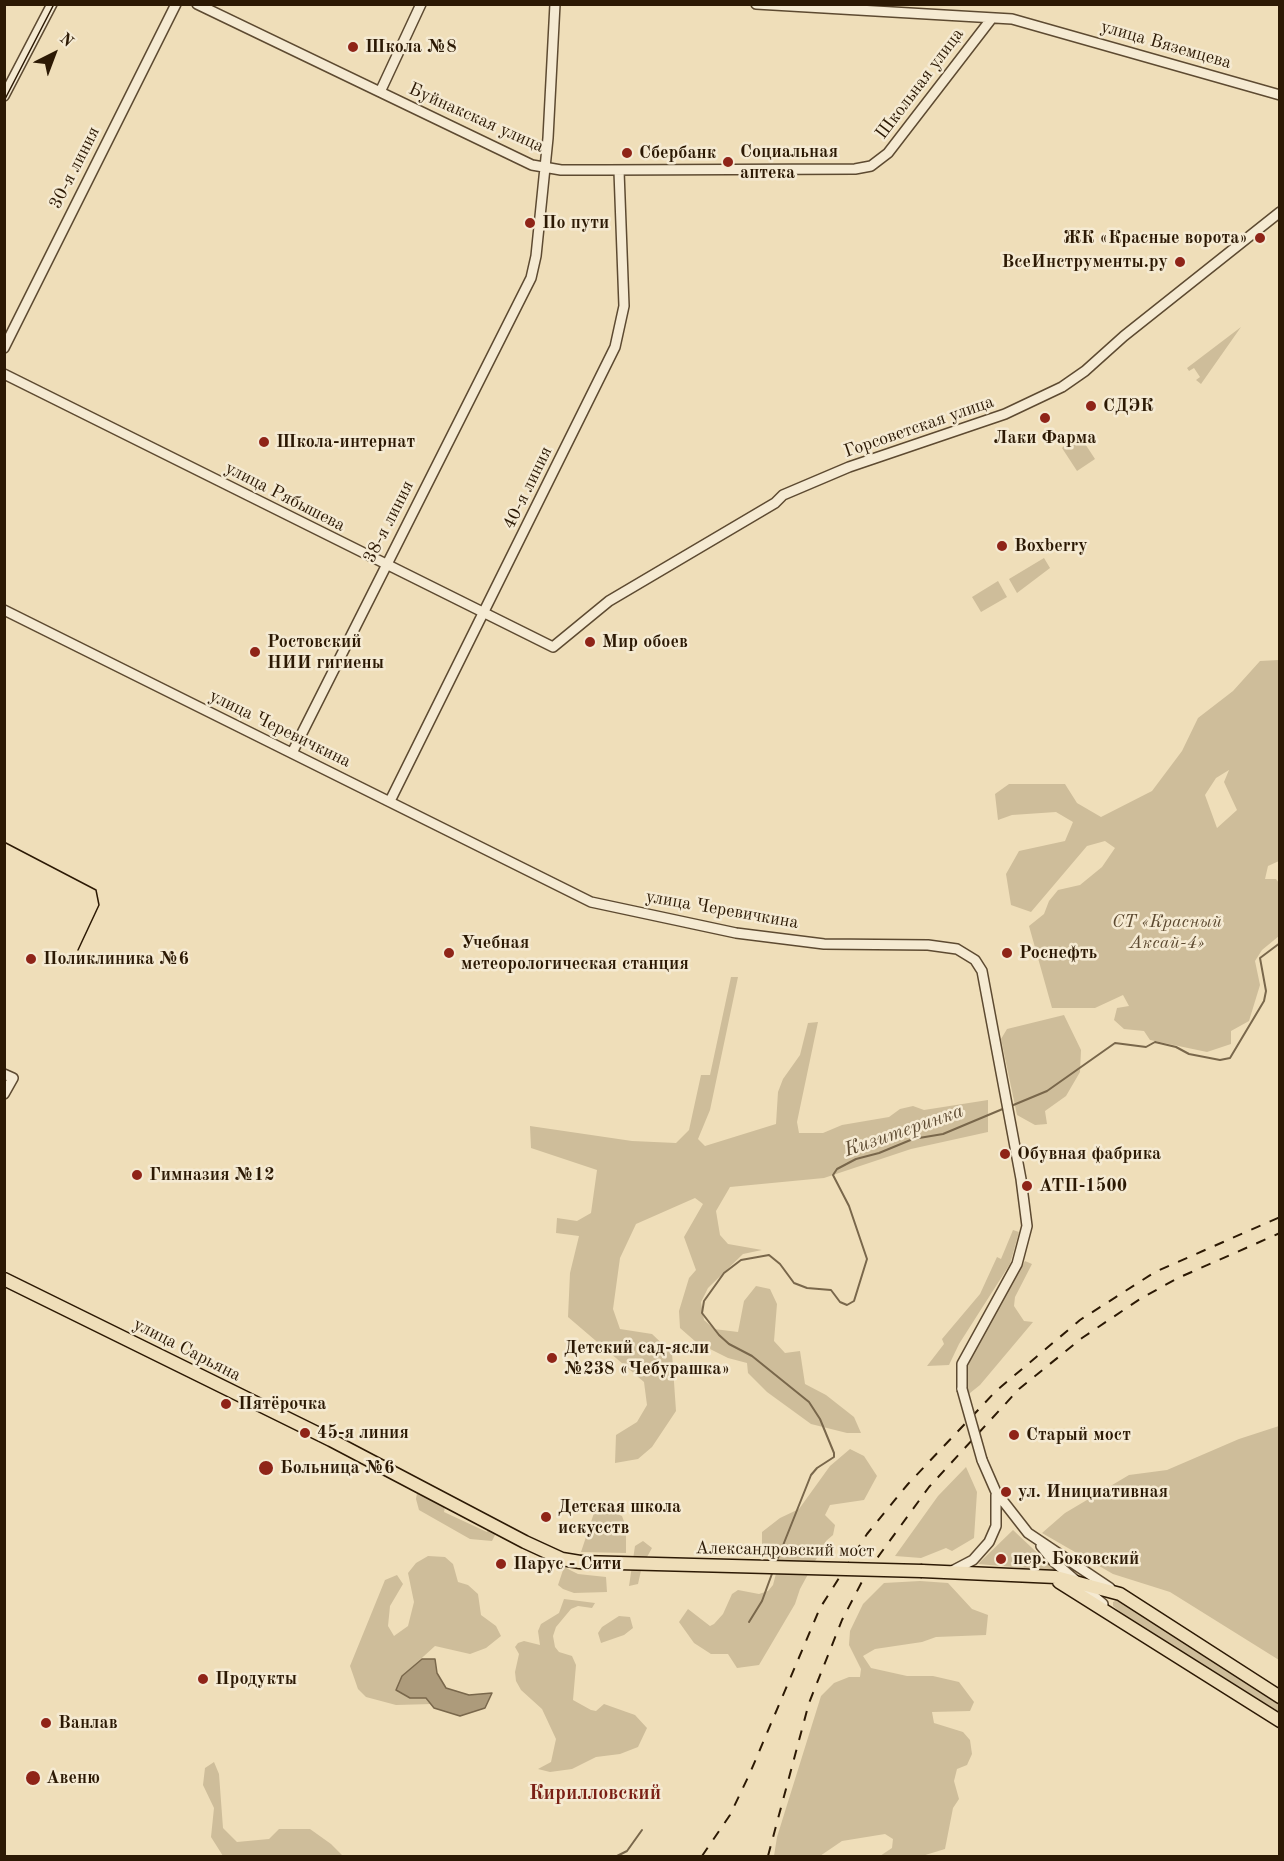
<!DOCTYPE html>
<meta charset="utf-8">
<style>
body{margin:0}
#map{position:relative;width:1284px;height:1861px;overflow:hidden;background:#efdeb9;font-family:"Old Standard TT",serif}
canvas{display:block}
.frame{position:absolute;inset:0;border:6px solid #2c1904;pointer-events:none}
.north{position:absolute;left:24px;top:24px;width:60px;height:60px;-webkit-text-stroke:4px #f5ead2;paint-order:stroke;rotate:42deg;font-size:16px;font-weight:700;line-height:24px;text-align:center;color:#2c1904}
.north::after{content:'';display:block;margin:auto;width:21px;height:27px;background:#2c1904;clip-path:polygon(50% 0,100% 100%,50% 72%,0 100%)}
</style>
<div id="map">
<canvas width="1284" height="1861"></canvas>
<div class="frame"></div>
<div class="north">N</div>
</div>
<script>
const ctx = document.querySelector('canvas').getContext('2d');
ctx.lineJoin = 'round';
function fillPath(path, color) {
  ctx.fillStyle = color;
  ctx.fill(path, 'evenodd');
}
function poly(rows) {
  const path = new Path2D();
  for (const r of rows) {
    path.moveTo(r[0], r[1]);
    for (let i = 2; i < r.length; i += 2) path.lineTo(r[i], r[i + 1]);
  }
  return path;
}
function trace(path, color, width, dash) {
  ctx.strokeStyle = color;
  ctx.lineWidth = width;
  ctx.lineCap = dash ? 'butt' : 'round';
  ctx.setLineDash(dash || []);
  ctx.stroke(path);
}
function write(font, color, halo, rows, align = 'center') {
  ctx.font = font + ' "Old Standard TT",serif';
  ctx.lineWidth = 5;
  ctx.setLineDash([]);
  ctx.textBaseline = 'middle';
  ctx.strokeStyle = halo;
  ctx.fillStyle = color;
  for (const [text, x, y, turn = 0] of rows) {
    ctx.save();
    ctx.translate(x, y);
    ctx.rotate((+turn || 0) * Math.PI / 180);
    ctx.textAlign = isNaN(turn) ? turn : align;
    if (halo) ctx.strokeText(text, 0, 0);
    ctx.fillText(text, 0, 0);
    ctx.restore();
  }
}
fillPath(poly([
 [1241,327,1201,384,1196,380,1200,377,1194,368,1189,371,1187,368],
 [1078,433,1095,459,1077,471,1062,448],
 [1044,558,1050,568,1017,593,1009,579],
 [998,581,1007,597,981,612,972,597],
 [1279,660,1279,861,1268,866,1265,879,1276,879,1279,883,1279,936,1262,950,1255,961,1260,985,1249,1021,1231,1031,1231,1044,1207,1052,1150,1040,1144,1031,1124,1029,1114,1020,1117,1008,1129,1006,1123,995,1095,1008,1052,1008,1029,926,1044,914,1049,901,1058,890,1080,885,1102,867,1115,848,1105,841,1087,846,1031,912,1011,905,1006,874,1019,851,1065,841,1073,822,1056,812,1012,815,998,820,995,794,1009,784,1065,784,1077,803,1101,817,1152,791,1182,751,1198,718,1233,691,1260,661],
 [1229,770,1224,782,1237,810,1217,828,1205,795,1216,778],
 [731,977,738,977,710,1110,698,1139,705,1146,776,1124,778,1092,783,1079,800,1055,808,1023,818,1022,797,1122,799,1133,823,1133,842,1125,889,1117,900,1109,913,1106,924,1110,988,1100,988,1132,911,1149,824,1178,730,1187,716,1211,720,1235,728,1244,762,1250,743,1254,708,1288,701,1302,704,1320,714,1329,738,1332,744,1301,756,1286,770,1289,777,1304,774,1341,785,1353,800,1351,805,1384,826,1395,854,1417,861,1433,847,1433,811,1424,767,1392,748,1373,747,1363,728,1358,696,1342,680,1328,679,1311,689,1278,696,1270,684,1237,703,1204,695,1198,636,1224,620,1258,613,1309,620,1329,652,1334,672,1353,676,1411,652,1447,638,1459,615,1463,616,1435,637,1422,647,1405,644,1382,568,1317,570,1273,579,1236,556,1233,557,1218,577,1221,591,1213,597,1170,531,1148,530,1126,632,1141,676,1143,689,1130,701,1075,710,1075],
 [1064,1015,1081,1050,1080,1072,1066,1096,1045,1111,1047,1124,1035,1125,1017,1115,1001,1039,1007,1029],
 [1013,1230,1019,1232,1010,1264,959,1344,949,1365,927,1366,944,1344,942,1339,980,1294,997,1257,1001,1259],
 [1025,1261,1032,1264,1015,1297,1014,1306,1024,1321,1033,1322,980,1385,965,1397,966,1363],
 [1279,1426,1279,1660,1170,1592,1113,1574,1042,1533,1065,1513,1129,1475,1167,1470,1239,1439],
 [850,1449,864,1456,877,1476,864,1500,830,1505,825,1515,835,1525,833,1535,826,1541,800,1589,795,1604,759,1665,737,1668,728,1654,711,1654,694,1643,679,1622,688,1609,710,1626,714,1624,723,1614,732,1594,738,1590,759,1594,768,1591,773,1585,779,1562,774,1554,762,1548,762,1532,780,1518,799,1509,830,1466],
 [966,1467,977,1492,974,1538,952,1551,946,1548,921,1558,895,1556,938,1496],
 [417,1493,445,1507,444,1512,487,1532,488,1529,496,1533,492,1541,470,1539,419,1510,416,1499],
 [599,1507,622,1516,626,1527,626,1553,581,1552,595,1510],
 [1013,1530,1048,1563,1059,1571,978,1564],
 [643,1541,652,1548,642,1566,638,1584,629,1586,635,1546],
 [428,1556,445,1557,453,1564,458,1582,468,1585,478,1594,481,1615,496,1626,501,1636,486,1648,470,1654,435,1646,402,1676,410,1698,426,1697,432,1704,396,1705,366,1697,358,1689,350,1666,385,1580,397,1575,403,1584,390,1606,388,1626,394,1636,408,1626,414,1602,408,1573,416,1563],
 [564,1567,578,1574,606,1577,607,1592,574,1593,563,1589,558,1585],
 [920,1581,948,1583,972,1609,988,1615,986,1635,936,1637,922,1642,875,1649,863,1656,871,1668,907,1676,933,1676,959,1682,974,1702,970,1711,932,1712,934,1723,963,1732,970,1740,972,1754,967,1765,957,1769,954,1781,959,1799,953,1808,945,1849,922,1856,880,1856,892,1848,893,1839,885,1834,842,1841,820,1856,774,1856,777,1837,821,1696,834,1683,849,1677,860,1677,861,1669,849,1645,850,1631,863,1604,884,1583],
 [564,1599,595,1603,592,1608,578,1606,571,1609,556,1627,553,1636,555,1647,559,1652,572,1656,576,1665,573,1700,591,1710,596,1711,604,1704,635,1715,647,1728,638,1747,620,1754,596,1757,572,1769,550,1772,538,1769,551,1762,556,1739,542,1709,521,1690,516,1681,515,1672,519,1654,515,1647,518,1643,524,1641,540,1645,538,1631,541,1624,559,1613],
 [1117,1600,1279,1700,1279,1716,1145,1632,1113,1606,1113,1602],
 [619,1616,630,1617,633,1628,624,1635,601,1643,598,1633,602,1627],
 [214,1762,219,1774,223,1828,237,1842,269,1839,279,1829,310,1829,331,1844,343,1856,223,1856,211,1837,214,1808,203,1785,205,1768]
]), '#cebd9a');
const water = poly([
 [422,1659,435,1659,437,1673,446,1688,469,1695,492,1693,485,1708,460,1716,434,1708,426,1698,410,1698,396,1690,402,1676,422,1659]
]);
fillPath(water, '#ad9b7b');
trace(water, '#79674b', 1.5);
trace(poly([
 [1011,1106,1047,1091,1115,1043,1146,1047,1155,1042,1176,1047,1189,1054,1220,1060,1230,1058,1264,1001,1266,991,1260,958,1280,943],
 [776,1563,811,1475,817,1468,834,1457,834,1453,820,1419,809,1402,752,1356,729,1344,719,1335,702,1313,704,1301,724,1273,741,1260,769,1255,780,1264,794,1283,807,1288,831,1290,840,1302,847,1305,854,1301,867,1259,849,1206,833,1175,837,1169,856,1159,879,1153,913,1139,943,1134,1005,1108],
 [749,1622,762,1601,773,1571],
 [617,1856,627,1851,642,1830]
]), '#79674b', 2);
const minor = poly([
 [197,4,532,165,561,170,606,170,855,169,871,166,888,153,992,18],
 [756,4,1012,19,1280,95],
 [380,92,421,4],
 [4,96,52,4],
 [4,348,176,4],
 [4,374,553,647,609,601,775,503,783,495,849,467,1005,414,1062,387,1085,371,1124,336,1280,212],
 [4,610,591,902,736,933,824,944,928,945,957,949,975,960,982,971,1021,1179,1027,1226,1017,1264,962,1364,962,1389],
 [292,753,531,278,536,256,548,138,555,4],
 [390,801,615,347,624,306,619,171],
 [4,1074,13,1078,4,1094],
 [982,1460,996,1492,1028,1533,1110,1588],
 [1041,1546,1053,1561,1103,1604],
 [952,1571,973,1560,989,1542,996,1526,996,1495]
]);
const major = poly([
 [4,1279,331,1440,525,1542,562,1559,580,1562],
 [922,1571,1056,1577,1120,1594,1280,1697],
 [1059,1582,1280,1721]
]);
trace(minor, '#5d4a31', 12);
trace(major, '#2c1904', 15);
trace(minor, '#f5ead2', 9);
trace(major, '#efdeb9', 12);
trace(poly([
 [4,101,54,4],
 [4,842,96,890,99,905,78,950]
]), '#2c1904', 1.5);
trace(poly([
 [702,1856,730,1815,750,1773,820,1608,867,1534,908,1484,996,1391,1080,1320,1155,1272,1280,1217],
 [768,1856,809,1703,842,1620,867,1572,929,1487,1019,1389,1082,1338,1140,1299,1178,1278,1280,1233]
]), '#2c1904', 2, [10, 10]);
const minorBridge = poly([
 [962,1389,982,1460]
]);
const majorBridge = poly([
 [580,1562,922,1571]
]);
trace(minorBridge, '#5d4a31', 12, []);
trace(majorBridge, '#2c1904', 15, []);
trace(minorBridge, '#f5ead2', 9);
trace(majorBridge, '#efdeb9', 12);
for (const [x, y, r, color] of [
 [353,47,6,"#8f2418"],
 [627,153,6,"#8f2418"],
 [728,162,6,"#8f2418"],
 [530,223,6,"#8f2418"],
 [1260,238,6,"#8f2418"],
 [1180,262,6,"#8f2418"],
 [1091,406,6,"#8f2418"],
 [1045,418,6,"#8f2418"],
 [264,442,6,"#8f2418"],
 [1002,546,6,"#8f2418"],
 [590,642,6,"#8f2418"],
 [255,652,6,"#8f2418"],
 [449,953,6,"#8f2418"],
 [1007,953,6,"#8f2418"],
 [31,959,6,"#8f2418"],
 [1005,1154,6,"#8f2418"],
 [137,1175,6,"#8f2418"],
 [1027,1186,6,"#8f2418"],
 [552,1358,6,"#8f2418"],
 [226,1404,6,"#8f2418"],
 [305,1433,6,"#8f2418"],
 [1014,1435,6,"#8f2418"],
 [266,1468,8,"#8f2418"],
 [1006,1492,6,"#8f2418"],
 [546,1517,6,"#8f2418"],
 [1001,1559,6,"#8f2418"],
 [501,1564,6,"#8f2418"],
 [203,1679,6,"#8f2418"],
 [46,1723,6,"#8f2418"],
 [33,1778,8,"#8f2418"]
]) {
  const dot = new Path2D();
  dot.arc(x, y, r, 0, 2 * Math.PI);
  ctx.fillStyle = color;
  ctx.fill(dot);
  trace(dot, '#f5ead2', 2);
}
write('18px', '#2c1904', '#f5ead2', [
 ["улица Вяземцева",1166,45,16],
 ["Школьная улица",920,84,-53],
 ["Буйнакская улица",476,118,24],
 ["30-я линия",75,168,-63],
 ["Горсоветская улица",919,427,-19],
 ["40-я линия",528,488,-64],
 ["улица Рябышева",285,497,27],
 ["38-я линия",389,522,-63],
 ["улица Черевичкина",280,729,26],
 ["улица Черевичкина",722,910,10],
 ["улица Сарьяна",187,1350,27],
 ["Александровский мост",785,1550,1]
]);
write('bold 18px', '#2c1904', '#f5ead2', [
 ["Школа №8",365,47],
 ["Социальная",740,152],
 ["аптека",740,173],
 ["Сбербанк",639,153],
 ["По пути",542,223],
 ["ЖК «Красные ворота»",1248,238,"right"],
 ["ВсеИнструменты.ру",1168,262,"right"],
 ["СДЭК",1103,406],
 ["Лаки Фарма",1045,438,"center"],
 ["Школа-интернат",276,442],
 ["Boxberry",1014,546],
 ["Ростовский",267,642],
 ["НИИ гигиены",267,663],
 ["Мир обоев",602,642],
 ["Учебная",461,943],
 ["метеорологическая станция",461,964],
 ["Роснефть",1019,953],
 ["Поликлиника №6",43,959],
 ["Обувная фабрика",1017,1154],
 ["Гимназия №12",149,1175],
 ["АТП-1500",1039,1186],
 ["Детский сад-ясли",564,1348],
 ["№238 «Чебурашка»",564,1369],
 ["Пятёрочка",238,1404],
 ["45-я линия",317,1433],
 ["Старый мост",1026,1435],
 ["Больница №6",280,1468],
 ["ул. Инициативная",1018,1492],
 ["Детская школа",558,1507],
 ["искусств",558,1528],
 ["пер. Боковский",1013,1559],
 ["Парус - Сити",513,1564],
 ["Продукты",215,1679],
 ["Ванлав",58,1723],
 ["Авеню",46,1778]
], 'left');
write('italic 18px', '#5d4a31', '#f5ead2', [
 ["СТ «Красный",1167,922],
 ["Аксай-4»",1167,943]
]);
write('italic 20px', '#604d34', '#f5ead2', [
 ["Кизитеринка",904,1131,-19]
]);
write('bold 20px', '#7a1f14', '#f5ead2', [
 ["Кирилловский",595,1794]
]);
</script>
